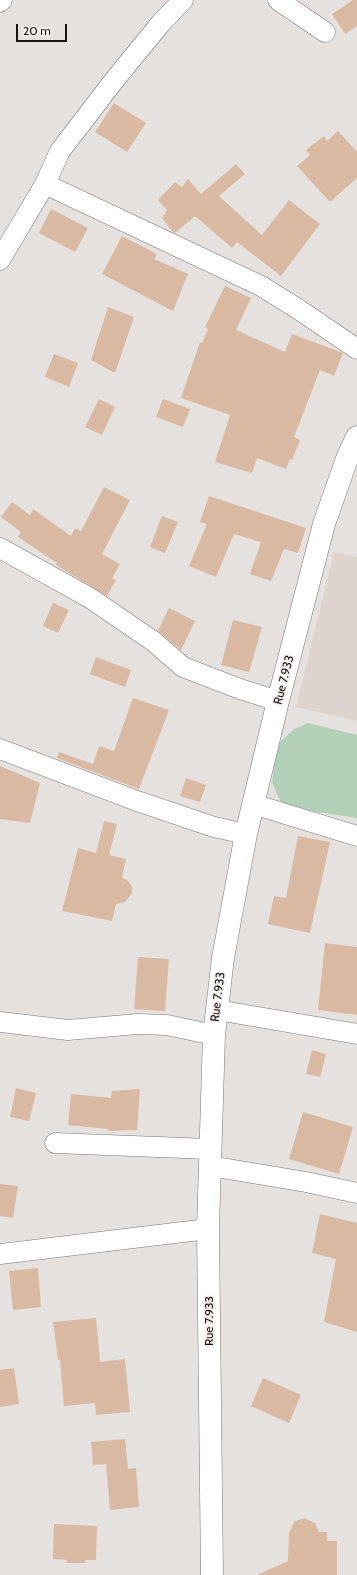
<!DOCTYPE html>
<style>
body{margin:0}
#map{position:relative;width:357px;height:1575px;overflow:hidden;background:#e5e1de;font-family:Cabin,sans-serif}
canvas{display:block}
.scale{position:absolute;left:16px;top:24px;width:51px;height:18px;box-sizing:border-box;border:2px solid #161514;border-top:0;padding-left:5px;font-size:12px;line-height:14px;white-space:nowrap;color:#161514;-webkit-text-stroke:3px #f2eeec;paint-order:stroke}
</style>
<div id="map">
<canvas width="357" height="1575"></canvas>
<div class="scale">20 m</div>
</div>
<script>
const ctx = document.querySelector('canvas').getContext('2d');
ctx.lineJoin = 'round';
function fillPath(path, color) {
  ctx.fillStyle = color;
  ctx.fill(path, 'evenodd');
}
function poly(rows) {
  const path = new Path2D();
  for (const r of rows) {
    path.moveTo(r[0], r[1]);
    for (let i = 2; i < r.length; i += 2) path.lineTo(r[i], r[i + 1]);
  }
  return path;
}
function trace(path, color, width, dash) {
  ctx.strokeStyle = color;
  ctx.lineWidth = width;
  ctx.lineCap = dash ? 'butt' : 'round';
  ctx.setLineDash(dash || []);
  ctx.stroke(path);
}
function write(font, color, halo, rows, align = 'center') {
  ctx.font = font + ' Cabin,sans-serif';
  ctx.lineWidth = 3;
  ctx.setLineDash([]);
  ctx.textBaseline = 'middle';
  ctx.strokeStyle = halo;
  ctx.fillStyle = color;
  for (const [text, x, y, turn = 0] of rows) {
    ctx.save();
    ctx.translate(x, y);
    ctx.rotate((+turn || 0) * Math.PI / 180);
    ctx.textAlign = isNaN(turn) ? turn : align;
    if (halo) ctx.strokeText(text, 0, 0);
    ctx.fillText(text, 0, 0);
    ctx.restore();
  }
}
fillPath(poly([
 [334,552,357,557,357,721,296,707]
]), '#dfd4cd');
fillPath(poly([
 [308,723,357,735,357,818,311,811,281,803,272,782,278,744,294,729]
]), '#b2d0b8');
fillPath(poly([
 [353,0,357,0,357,26,345,34,332,14],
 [114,103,146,123,127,152,95,132],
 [338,131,357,152,357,178,330,202,297,166,310,155,306,150,324,136,327,141],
 [236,164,245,174,219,196,262,235,289,200,320,224,281,276,237,242,232,248,195,216,175,233,172,231,162,218,167,210,158,200,175,182,182,187,188,179,201,194],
 [51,209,88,228,75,252,39,233],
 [122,236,157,254,154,259,188,274,173,311,102,274],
 [225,286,251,298,236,330,285,352,292,334,343,353,334,376,320,370,294,437,300,440,292,460,290,459,286,469,257,458,252,473,215,462,230,415,181,398,200,342,202,343,208,329,205,327],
 [108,307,134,317,115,373,91,360],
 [54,354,78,363,69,387,45,377],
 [99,399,115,407,102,435,85,427],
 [163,399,190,409,183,427,156,417],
 [104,487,130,500,102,554,120,564,112,578,116,580,107,596,56,565,57,563,18,537,21,532,1,517,12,502,30,515,33,509,71,536,75,528,81,531],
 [209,496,306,528,298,553,284,549,271,581,250,574,261,542,234,534,216,577,189,566,207,524,200,522],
 [162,516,178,522,165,553,150,547],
 [53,603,69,610,58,633,43,626],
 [169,608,195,621,181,650,158,631],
 [233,620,262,627,249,672,221,665],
 [96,657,131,670,125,687,90,674],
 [133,698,169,710,139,789,57,758,59,752,93,764,99,746,114,751],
 [0,766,40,783,30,823,0,819],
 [186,778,206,785,200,802,180,796],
 [104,821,117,824,109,855,126,859,122,877,129,882,132,887,132,893,125,902,116,904,112,921,62,911,78,848,96,853],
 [298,836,330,842,310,933,268,924,274,896,286,898],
 [325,943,357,947,357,1015,318,1010],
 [138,957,169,959,165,1011,134,1009],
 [312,1050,326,1054,320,1077,306,1074],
 [16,1088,36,1093,29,1121,10,1117],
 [140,1089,137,1130,108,1131,108,1129,68,1125,71,1094,111,1098,112,1091],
 [303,1112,353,1127,339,1174,289,1159],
 [0,1184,18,1186,13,1218,0,1216],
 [320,1214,357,1223,357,1332,324,1322,336,1259,312,1253],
 [38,1268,41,1307,13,1310,9,1271],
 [96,1318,100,1362,125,1359,130,1412,96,1415,95,1403,64,1406,60,1360,58,1360,53,1322],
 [14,1368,19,1404,0,1407,0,1370],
 [263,1378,301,1395,289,1423,251,1406],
 [125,1439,128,1469,136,1468,139,1507,110,1510,106,1464,93,1465,91,1442],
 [304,1518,315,1523,319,1532,327,1532,327,1541,337,1541,337,1575,257,1575,288,1561,289,1533,294,1522],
 [54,1524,97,1526,96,1560,85,1560,85,1563,67,1563,67,1560,53,1559]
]), '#d9b9a2');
const street = poly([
 [278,0,325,32],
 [0,2,2,0],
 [45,184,60,151,116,78,161,23,183,0],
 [0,260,45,184,261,286,298,309,357,349],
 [0,548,90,598,153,641,183,667,240,689,278,701],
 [0,749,137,801,214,827,246,834],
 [253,804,357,836],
 [217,1010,357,1034],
 [0,1022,68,1030,138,1024,167,1025,214,1035],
 [55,1143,210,1149],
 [210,1166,306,1182,357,1193],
 [0,1254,208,1229]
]);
const secondary = poly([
 [212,1575,208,1229,214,1035,223,958,246,834,278,701,324,524,348,456,357,437]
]);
trace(street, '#797674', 21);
trace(secondary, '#797674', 23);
trace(street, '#fff', 20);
trace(secondary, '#fff', 22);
write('12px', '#161514', '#f2eeec', [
 ["Rue 7.933",284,680,-76],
 ["Rue 7.933",218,997,-83],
 ["Rue 7.933",209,1321,-90]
]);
</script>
